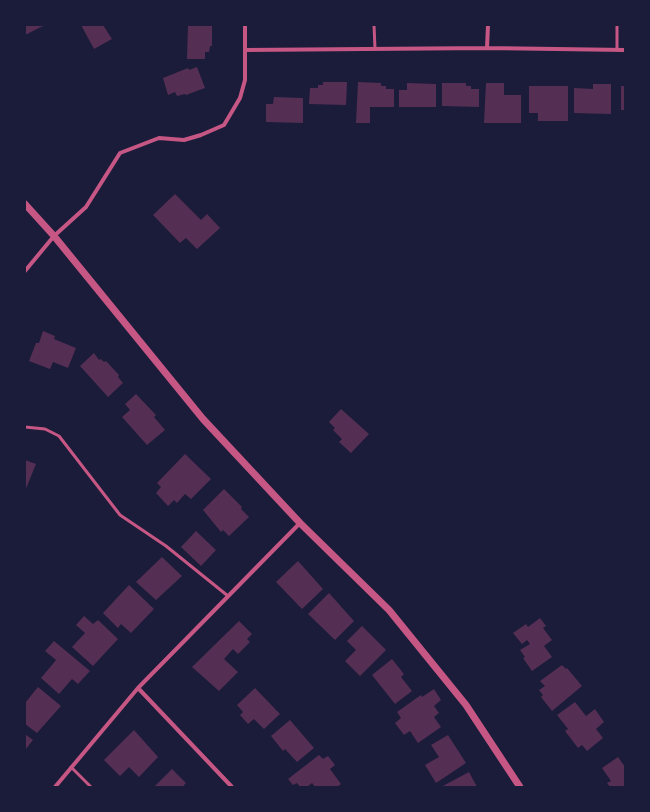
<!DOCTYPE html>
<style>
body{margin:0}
#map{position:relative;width:650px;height:812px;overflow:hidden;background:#1b1b3a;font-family:"Times New Roman",serif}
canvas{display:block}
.frame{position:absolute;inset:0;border:26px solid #1b1b3a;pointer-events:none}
</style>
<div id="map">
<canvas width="650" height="812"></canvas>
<div class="frame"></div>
</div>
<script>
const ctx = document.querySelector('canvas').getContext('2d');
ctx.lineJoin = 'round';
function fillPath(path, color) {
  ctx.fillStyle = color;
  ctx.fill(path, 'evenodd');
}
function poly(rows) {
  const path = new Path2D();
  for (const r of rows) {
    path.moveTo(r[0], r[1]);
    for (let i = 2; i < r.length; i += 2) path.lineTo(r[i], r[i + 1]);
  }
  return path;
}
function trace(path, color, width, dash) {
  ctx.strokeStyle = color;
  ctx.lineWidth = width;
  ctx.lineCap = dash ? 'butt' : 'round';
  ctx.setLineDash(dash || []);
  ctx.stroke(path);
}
fillPath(poly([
 [25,25,43,25,43,26,25,35],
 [81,25,103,25,112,39,94,49],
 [188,25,212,25,212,46,210,46,209,52,205,52,205,59,187,59],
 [197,67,205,88,186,95,185,94,177,96,175,92,168,95,163,78,188,68,189,70],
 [323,82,347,82,346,105,309,104,310,88,318,88,318,85,323,85],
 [358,82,381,83,381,86,386,86,386,89,394,89,394,107,370,107,370,123,356,123],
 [407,83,436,84,436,107,399,107,399,90,407,90],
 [442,83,466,83,466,86,471,86,471,89,479,89,479,107,442,106],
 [486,83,504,83,504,95,521,95,521,123,484,123],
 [593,84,611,84,611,114,574,113,574,88,593,89],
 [529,86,568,86,568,121,538,121,538,113,529,113],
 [621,86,625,86,625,110,621,110],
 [274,97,303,98,303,123,266,122,266,104,273,104],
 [175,194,201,220,207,214,220,228,197,249,186,238,180,243,153,215],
 [43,331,55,336,54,339,76,348,68,368,53,362,50,369,29,361,36,343,39,343],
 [94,353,99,360,101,359,104,362,106,361,119,375,118,377,123,383,108,397,80,366],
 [136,394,156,415,154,417,165,430,147,445,122,417,130,410,125,404],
 [341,409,369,434,351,453,339,442,342,439,333,430,335,428,329,422],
 [185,454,211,479,191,499,185,494,177,503,174,500,168,506,156,493,161,487,157,483],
 [25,460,36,464,25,491],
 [224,489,242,507,241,509,249,517,229,536,223,530,221,532,203,510],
 [196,531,216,550,201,566,181,547],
 [162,557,182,576,156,600,136,582],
 [298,561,323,589,302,609,276,582],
 [129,585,154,609,131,633,121,624,118,628,103,613],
 [329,593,354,621,335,640,308,614],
 [84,616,93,624,98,620,118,639,93,666,72,647,85,633,76,625],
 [540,618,546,626,543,628,552,640,544,646,552,657,532,671,523,658,525,657,520,650,530,644,527,640,522,644,513,633,526,624,528,627],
 [239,621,252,634,247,639,250,642,238,654,233,649,224,659,238,672,219,691,192,667],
 [362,626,386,650,360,676,345,661,356,650,347,641],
 [54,641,90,671,78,684,72,679,59,694,41,678,56,660,45,651],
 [392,659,404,674,401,677,412,691,395,704,372,675],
 [562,665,566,669,567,668,582,686,552,711,541,697,543,695,539,690,545,686,540,681],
 [38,687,61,706,37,733,25,724,25,703],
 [255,688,280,714,264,729,254,719,248,724,240,715,243,712,237,705],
 [434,689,441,700,434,706,439,713,434,717,441,727,418,743,410,731,404,735,395,723,401,718,397,712,421,695,422,697],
 [575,702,586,716,595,709,604,722,596,729,603,738,587,751,582,745,578,748,565,731,568,729,557,715],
 [290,720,314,748,297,762,285,749,283,751,271,736],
 [134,730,158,757,139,777,129,767,120,776,104,760],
 [25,734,33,740,25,750],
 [448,735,466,763,436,783,425,765,439,757,431,745],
 [319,755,323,759,328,756,335,765,330,769,341,784,337,787,315,787,312,783,307,787,300,787,297,783,293,785,288,779],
 [618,757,625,767,625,787,610,787,607,783,611,781,602,768],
 [172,769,186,783,184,785,185,787,154,787],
 [469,772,477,787,441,787]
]), '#542f53');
trace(poly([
 [374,25,375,49],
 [617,50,617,25],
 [25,427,45,429,59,436,120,515,166,546,228,596],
 [71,767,91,787]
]), '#c65784', 3);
trace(poly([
 [487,48,488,25],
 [245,50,487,48,625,50],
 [25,271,54,236,86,207,120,153,159,138,184,140,201,135,224,125,240,98,245,80,245,25],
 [138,688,232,787],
 [55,787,138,688,300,523]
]), '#c65784', 4);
trace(poly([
 [25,204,54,236,203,419,300,523,389,610,466,705,520,787]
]), '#c65784', 7);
</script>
